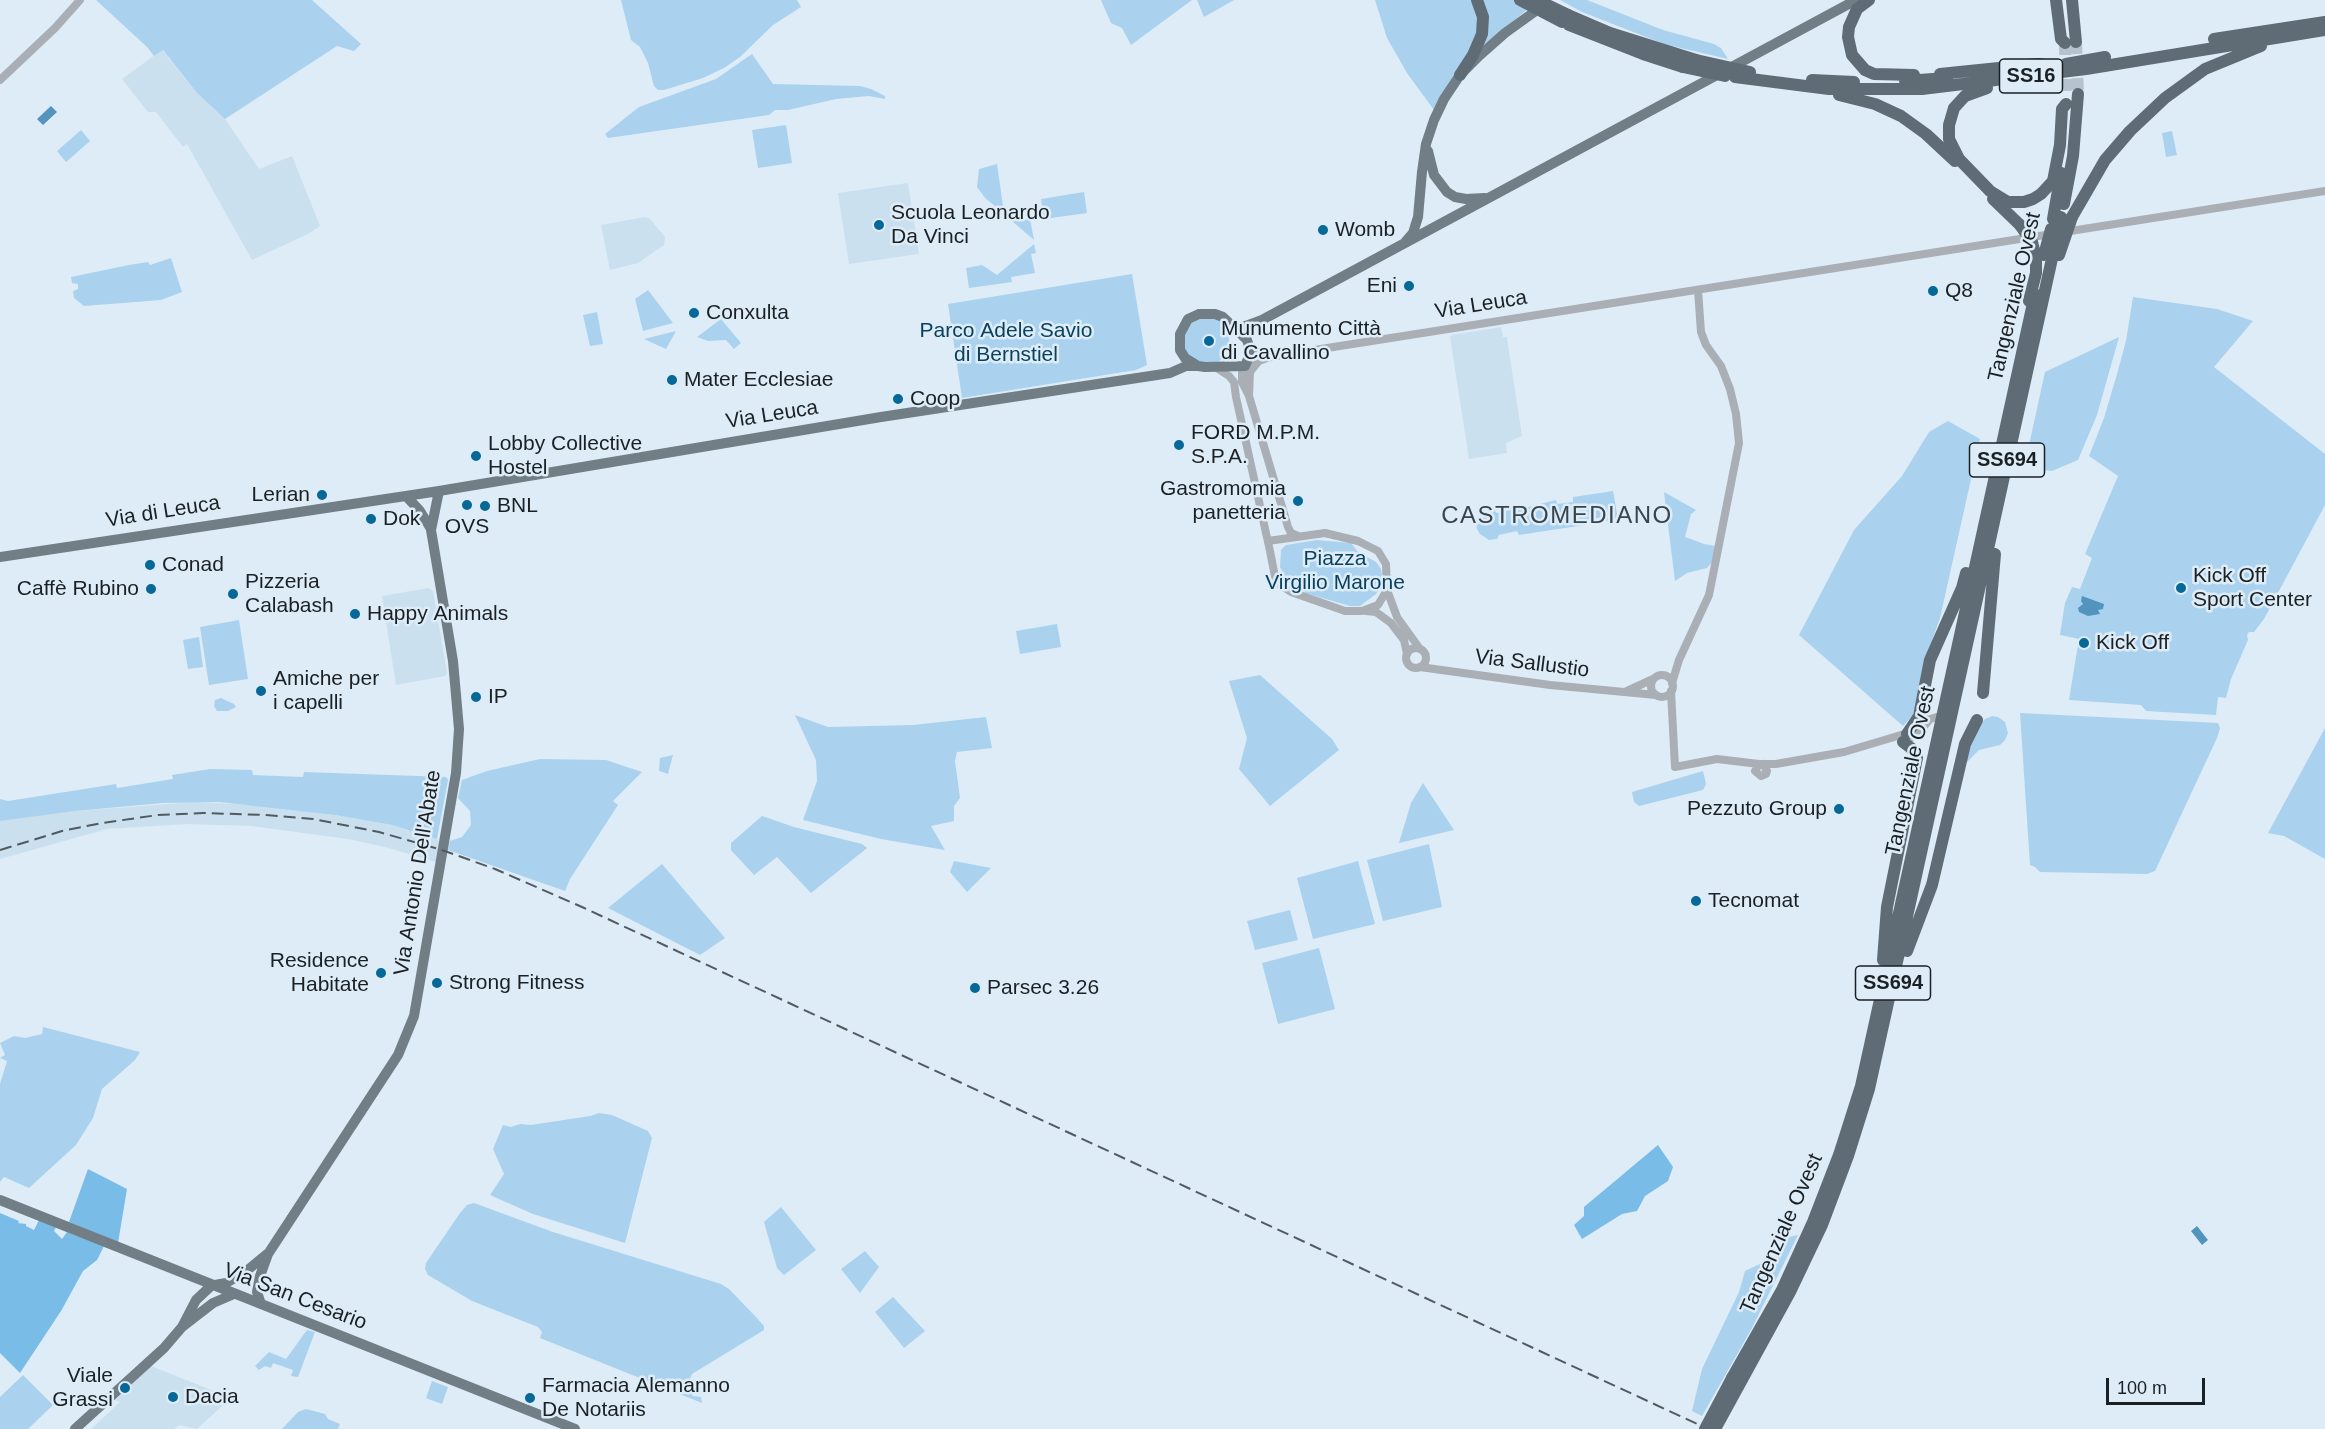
<!DOCTYPE html>
<meta charset="utf-8">
<style>
body{margin:0}
#map{position:relative;width:2325px;height:1429px;overflow:hidden;background:#ddecf7;font-family:Helvetica,sans-serif}
canvas{display:block}
.scale{position:absolute;left:2106px;top:1378px;width:99px;height:27px;box-sizing:border-box;border:3px solid #1b2024;border-top:0;padding-left:8px;font-size:18px;line-height:21px;white-space:nowrap;color:#1b2024;-webkit-text-stroke:4px #ddecf7;paint-order:stroke}
</style>
<div id="map">
<canvas width="2325" height="1429"></canvas>
<div class="scale">100 m</div>
</div>
<script>
const ctx = document.querySelector('canvas').getContext('2d');
ctx.lineJoin = 'round';
function fillPath(path, color) {
  ctx.fillStyle = color;
  ctx.fill(path, 'evenodd');
}
function poly(rows) {
  const path = new Path2D();
  for (const r of rows) {
    if (r.length === 3) {
      path.moveTo(r[0] + r[2], r[1]);
      path.arc(r[0], r[1], r[2], 0, 2 * Math.PI);
      continue;
    }
    path.moveTo(r[0], r[1]);
    for (let i = 2; i < r.length; i += 2) path.lineTo(r[i], r[i + 1]);
  }
  return path;
}
function trace(path, color, width, dash) {
  ctx.strokeStyle = color;
  ctx.lineWidth = width;
  ctx.lineCap = dash ? 'butt' : 'round';
  ctx.setLineDash(dash || []);
  ctx.stroke(path);
}
function write(font, color, halo, rows, align = 'center') {
  ctx.font = font + ' Helvetica,sans-serif';
  ctx.lineWidth = 5;
  ctx.setLineDash([]);
  ctx.textBaseline = 'middle';
  ctx.strokeStyle = halo;
  ctx.fillStyle = color;
  for (const [text, x, y, turn = 0] of rows) {
    ctx.save();
    ctx.translate(x, y);
    ctx.rotate((+turn || 0) * Math.PI / 180);
    ctx.textAlign = isNaN(turn) ? turn : align;
    if (halo) ctx.strokeText(text, 0, 0);
    ctx.fillText(text, 0, 0);
    ctx.restore();
  }
}
fillPath(poly([
 [162,50,197,93,225,119,259,169,292,156,320,226,308,234,252,260,187,144,183,147,156,112,148,112,122,79],
 [908,183,919,254,849,264,838,193],
 [645,217,650,219,665,237,664,245,638,263,610,270,601,225],
 [1501,327,1503,337,1507,337,1508,345,1522,436,1506,443,1507,453,1469,459,1450,337,1452,335],
 [429,588,433,591,447,673,445,676,396,685,382,596],
 [193,802,255,805,335,815,392,825,437,839,440,843,436,862,385,847,348,839,251,826,187,824,107,829,0,859,0,821,38,814],
 [151,1366,231,1398,197,1429,179,1425,174,1429,91,1429,120,1402,115,1400]
]), '#cae0ef');
fillPath(poly([
 [96,0,312,0,361,44,354,51,337,46,225,119,197,93,163,50,154,56,147,47],
 [621,0,797,0,801,7,773,25,740,57,724,68,703,78,664,90,658,90,654,86,648,63,640,47,631,40],
 [1101,0,1192,0,1131,45,1122,28,1111,23],
 [1197,0,1234,0,1204,17],
 [1375,0,1473,0,1478,22,1478,34,1473,46,1434,110,1407,73,1387,38],
 [1481,0,1515,0,1529,8,1482,47],
 [1560,0,1587,0,1663,30,1714,44,1721,48,1728,59,1664,44,1582,12],
 [752,54,773,84,860,86,871,89,885,96,885,99,869,96,836,99,788,110,775,110,769,115,608,138,605,134,639,107,716,79],
 [786,125,792,163,758,168,752,130],
 [81,130,90,141,66,162,57,151],
 [2172,131,2177,155,2166,157,2162,133],
 [997,164,1004,213,986,199,977,187,979,169],
 [1084,192,1087,213,1044,219,1041,199],
 [1030,219,1034,240,1012,221],
 [1034,244,1036,253,1031,254,1035,273,1011,277,1012,282,969,288,966,268,982,265,997,275],
 [171,258,182,292,161,300,84,306,74,298,73,291,78,289,78,284,72,283,71,277,129,265,148,262,150,265],
 [1132,274,1147,365,1136,370,962,398,948,304],
 [648,290,673,323,643,331,635,299],
 [2133,297,2217,309,2253,321,2214,367,2325,454,2325,505,2264,619,2254,632,2249,632,2247,635,2248,640,2231,679,2226,698,2218,697,2216,715,2146,711,2141,705,2069,700,2079,639,2060,635,2065,603,2072,587,2080,589,2092,558,2085,554,2118,476,2089,456,2104,418,2117,374,2126,341],
 [597,312,603,344,590,346,583,315],
 [1205,316,1221,321,1227,327,1230,344,1224,357,1218,362,1203,365,1185,352,1185,329,1190,322],
 [721,319,741,343,734,349,726,340,708,341,697,337],
 [676,331,666,349,644,339],
 [2119,337,2097,415,2078,460,2052,471,2024,468,2045,372],
 [1948,421,1980,439,1940,618,1926,658,1917,701,1912,716,1903,726,1799,635,1854,530,1902,476,1929,432],
 [1613,491,1618,519,1605,521,1604,517,1591,519,1591,524,1519,535,1517,531,1499,535,1497,539,1489,540,1480,534,1477,529,1476,521,1483,512,1493,509,1497,513,1511,510,1512,506,1517,505,1520,509,1556,500,1557,504,1573,502,1573,497],
 [1664,492,1696,510,1691,514,1685,537,1704,544,1715,546,1712,562,1707,568,1687,573,1675,581],
 [1317,540,1351,543,1357,551,1376,562,1381,569,1382,576,1381,586,1376,594,1360,606,1350,606,1305,593,1288,583,1280,567,1281,550,1286,545],
 [239,620,248,679,209,685,200,627],
 [1057,624,1061,647,1020,654,1016,631],
 [199,637,203,667,188,669,183,640],
 [1260,675,1332,739,1339,750,1270,806,1239,769,1247,738,1229,681],
 [221,698,234,704,236,707,228,711,217,711,214,706,215,700],
 [2020,713,2218,723,2220,728,2217,738,2155,871,2147,874,2040,872,2035,867,2030,865],
 [795,715,828,727,913,725,986,717,992,748,957,752,955,761,960,798,954,806,954,821,931,826,945,850,881,839,803,820,817,781,816,760],
 [1992,716,1998,717,2005,722,2008,733,2005,740,2000,745,1979,750,1964,765,1967,749,1979,726,1985,719],
 [2325,728,2325,859,2284,836,2268,833],
 [673,755,668,774,659,771,660,758],
 [540,759,606,760,642,772,613,801,618,805,570,879,565,891,448,850,450,841,462,837,471,825,470,811,458,798,462,780,487,771],
 [210,769,252,770,253,775,303,777,304,772,446,777,448,780,437,839,392,825,335,815,219,802,163,803,75,811,0,821,0,799,8,801,116,784,117,788,173,779,172,775],
 [1703,771,1706,784,1703,790,1639,806,1634,802,1632,792],
 [1423,783,1454,830,1399,843,1411,803],
 [762,816,794,827,862,844,867,848,811,893,777,857,754,875,731,850,731,843],
 [1429,844,1442,907,1383,921,1367,860],
 [954,861,991,868,967,892,950,872],
 [1358,861,1375,924,1313,939,1297,878],
 [662,864,725,938,700,955,608,908],
 [1290,910,1298,940,1255,950,1247,921],
 [1319,948,1335,1009,1278,1024,1262,963],
 [43,1027,140,1052,135,1060,102,1089,93,1118,76,1145,29,1188,4,1177,0,1182,0,1084,7,1061,0,1058,5,1055,0,1043,14,1036,25,1038,42,1034],
 [599,1113,612,1115,648,1131,652,1138,625,1243,533,1214,490,1195,504,1174,493,1149,503,1125,511,1127,520,1124,531,1125,590,1116],
 [474,1203,553,1232,721,1284,729,1289,755,1316,764,1326,764,1330,692,1374,689,1381,690,1392,693,1396,701,1397,702,1403,540,1338,542,1332,538,1327,472,1301,428,1275,425,1269,426,1263,460,1213,467,1205],
 [781,1207,816,1250,784,1275,777,1268,764,1222],
 [1798,1235,1752,1328,1702,1416,1692,1411,1702,1369,1739,1292,1745,1271,1764,1262,1789,1237],
 [865,1251,879,1267,860,1293,841,1269],
 [893,1297,925,1331,904,1348,875,1312],
 [307,1330,315,1332,298,1377,291,1376,293,1370,273,1363,271,1368,265,1366,259,1370,255,1366,269,1352,286,1359],
 [23,1375,53,1405,28,1429,0,1429,0,1397],
 [432,1381,448,1387,442,1404,426,1398],
 [306,1409,325,1414,328,1419,340,1424,338,1429,282,1429,298,1412]
]), '#aad2ee');
fillPath(poly([
 [1658,1145,1673,1167,1668,1181,1645,1196,1637,1211,1622,1214,1582,1239,1574,1225,1584,1216,1584,1207],
 [88,1169,127,1189,118,1243,69,1222],
 [0,1213,19,1221,18,1223,26,1224,26,1226,34,1230,39,1220,56,1227,54,1231,62,1239,67,1232,104,1246,97,1260,83,1271,61,1311,20,1373,0,1353]
]), '#79bce8');
fillPath(poly([
 [51,106,57,112,43,125,37,119],
 [2082,596,2104,604,2103,609,2098,610,2100,614,2088,616,2079,612,2078,608,2083,604,2081,601],
 [2197,1226,2208,1240,2202,1245,2191,1231]
]), '#5294be');
trace(poly([
 [2076,42,2078,94],
 [2065,43,2066,94]
]), '#b6c3cd', 12, [12, 6]);
trace(poly([
 [0,80,55,28,80,0],
 [1249,345,1254,351,1270,357],
 [1258,362,1250,372,1249,396,1288,527,1291,533,1298,536],
 [1215,367,1229,376,1234,382,1236,397,1264,524,1270,551,1276,582,1291,592,1345,611,1362,611,1378,605,1387,590,1386,564,1378,551,1358,541,1325,533,1268,541],
 [1249,396,1242,382,1242,370,1245,366,1270,357,2325,191],
 [1387,590,1397,617,1420,649],
 [1366,611,1376,612,1391,623,1404,640,1407,654],
 [1416,658,10],
 [1420,667,1550,685,1656,695],
 [1662,686,11],
 [1672,683,1679,660,1709,595,1739,443,1736,414,1730,389,1721,366,1706,345,1701,332,1698,290],
 [1627,691,1653,679],
 [1671,691,1675,767,1717,759,1759,764,1776,764,1844,752,1911,732],
 [1921,724,1928,703],
 [1906,740,1917,735,1930,719,1940,716],
 [1759,764,1755,771,1761,776,1766,774,1767,771,1763,764]
]), '#a9afb4', 8);
trace(poly([
 [1428,151,1434,175,1447,192,1455,197,1466,199,1485,198],
 [1406,241,1413,233,1418,217,1422,172,1426,144,1434,120,1444,99,1460,75,1479,56,1505,33,1544,5],
 [1199,314,1215,314,1223,317,1247,340,1251,352,1245,366,1205,367,1198,366,1185,358,1180,350,1180,334,1188,319,1199,314],
 [1235,327,1243,327,1262,320,1856,0],
 [406,496,420,511,431,529],
 [0,557,439,491,881,417,1170,373,1186,366,1198,366],
 [0,1200,575,1429],
 [215,1285,226,1283,244,1273,267,1254],
 [261,1304,257,1292,260,1276,268,1254,398,1055,414,1016,456,773,459,729,453,661,431,530,439,491],
 [182,1327,196,1300,212,1285],
 [75,1429,164,1348,182,1327,213,1303,234,1294]
]), '#727e86', 10);
trace(poly([
 [1869,0,1857,9,1849,27,1848,37,1852,55,1865,70,1874,74,1914,75],
 [2056,0,2061,39,2065,43],
 [2072,0,2076,42],
 [1568,15,1610,33,1696,60],
 [1569,25,1643,54,1683,67],
 [2214,39,2325,22],
 [2066,64,2105,57],
 [1940,74,2038,64,2050,66],
 [1460,75,1473,55,1482,34,1483,17,1477,0],
 [1735,77,1829,89,1922,89,2086,69,2325,30],
 [1812,80,1854,82],
 [1905,81,1947,78],
 [1987,88,1965,96,1954,108,1949,125,1949,139,1959,159,1990,191,2008,202,2024,202,2033,199,2041,194,2053,181,2060,145,2062,109,2066,104],
 [1839,95,1875,104,1901,116,1926,134,1955,161],
 [1993,199,2020,225],
 [2064,204,2073,156,2078,94],
 [2072,217,2105,160,2130,131,2165,98,2205,69,2261,46],
 [2053,219,2061,173],
 [2029,301,2036,273,2036,258],
 [1983,693,1995,554],
 [1907,734,1919,716,1930,660,1962,588,1966,573],
 [1907,951,1932,885,1965,744,1977,720],
 [1883,960,1887,907,1917,758,1911,748,1903,742],
 [1732,1378,1782,1290,1813,1222,1839,1155,1861,1086,2035,294],
 [1715,1429,1791,1290,1822,1225,1848,1156,1869,1089,2053,254]
]), '#5f6c75', 12);
trace(poly([
 [0,850,62,831,102,823,158,815,203,813,266,815,313,819,379,832,442,850,495,869,582,907,1708,1429]
]), '#525a60', 2, [12, 6]);
trace(poly([
 [1520,0,1562,22],
 [1537,0,1568,15],
 [1696,60,1750,72],
 [1683,67,1725,76],
 [2020,225,2032,242,2036,258],
 [2055,244,2061,217],
 [2044,255,2051,229],
 [2059,255,2072,217],
 [1705,1429,1732,1378]
]), '#5f6c75', 12);
for (const [x, y, r, color] of [
 [879,225,6,"#056897"],
 [1323,230,6,"#056897"],
 [1409,286,6,"#056897"],
 [1933,291,6,"#056897"],
 [694,313,6,"#056897"],
 [1209,341,6,"#056897"],
 [672,380,6,"#056897"],
 [898,399,6,"#056897"],
 [1179,445,6,"#056897"],
 [476,456,6,"#056897"],
 [322,495,6,"#056897"],
 [1298,501,6,"#056897"],
 [467,505,6,"#056897"],
 [485,506,6,"#056897"],
 [371,519,6,"#056897"],
 [150,565,6,"#056897"],
 [2181,588,6,"#056897"],
 [151,589,6,"#056897"],
 [233,594,6,"#056897"],
 [355,614,6,"#056897"],
 [2084,643,6,"#056897"],
 [261,691,6,"#056897"],
 [476,697,6,"#056897"],
 [1839,809,6,"#056897"],
 [1696,901,6,"#056897"],
 [381,973,6,"#056897"],
 [437,983,6,"#056897"],
 [975,988,6,"#056897"],
 [125,1388,6,"#056897"],
 [173,1397,6,"#056897"],
 [530,1398,6,"#056897"]
]) {
  const dot = new Path2D();
  dot.arc(x, y, r, 0, 2 * Math.PI);
  ctx.fillStyle = color;
  ctx.fill(dot);
  trace(dot, '#ddecf7', 2);
}
for (const [x, y, w] of [
 [2031,76,63],
 [2007,460,75],
 [1893,983,75]
]) {
  const box = new Path2D();
  box.roundRect(x - w / 2, y - 17, w, 34, 4.5);
  ctx.fillStyle = '#ddecf7';
  ctx.fill(box);
  trace(box, '#1b2024', 1.5);
}
write('bold 20px', '#1b2024', null, [
 ["SS16",2031,76],
 ["SS694",2007,460],
 ["SS694",1893,983]
]);
write('21px', '#1b2024', '#ddecf7', [
 ["Scuola Leonardo",891,213],
 ["Da Vinci",891,237],
 ["Womb",1335,230],
 ["Eni",1397,286,"right"],
 ["Q8",1945,291],
 ["Conxulta",706,313],
 ["Munumento Città",1221,329],
 ["di Cavallino",1221,353],
 ["Mater Ecclesiae",684,380],
 ["Coop",910,399],
 ["FORD M.P.M.",1191,433],
 ["S.P.A.",1191,457],
 ["Lobby Collective",488,444],
 ["Hostel",488,468],
 ["Gastromomia",1286,489,"right"],
 ["panetteria",1286,513,"right"],
 ["Lerian",310,495,"right"],
 ["BNL",497,506],
 ["Dok",383,519],
 ["OVS",467,527,"center"],
 ["Conad",162,565],
 ["Kick Off",2193,576],
 ["Sport Center",2193,600],
 ["Pizzeria",245,582],
 ["Calabash",245,606],
 ["Caffè Rubino",139,589,"right"],
 ["Happy Animals",367,614],
 ["Kick Off",2096,643],
 ["Amiche per",273,679],
 ["i capelli",273,703],
 ["IP",488,697],
 ["Pezzuto Group",1827,809,"right"],
 ["Tecnomat",1708,901],
 ["Residence",369,961,"right"],
 ["Habitate",369,985,"right"],
 ["Strong Fitness",449,983],
 ["Parsec 3.26",987,988],
 ["Viale",113,1376,"right"],
 ["Grassi",113,1400,"right"],
 ["Farmacia Alemanno",542,1386],
 ["De Notariis",542,1410],
 ["Dacia",185,1397]
], 'left');
write('21px', '#1b2024', '#ddecf7', [
 ["Tangenziale Ovest",2015,297,-77],
 ["Via Leuca",1481,305,-9],
 ["Via Leuca",772,415,-9],
 ["Via di Leuca",163,512,-9],
 ["Via Sallustio",1532,664,7],
 ["Tangenziale Ovest",1911,771,-78],
 ["Via Antonio Dell'Abate",418,873,-81],
 ["Tangenziale Ovest",1782,1234,-66],
 ["Via San Cesario",295,1297,21]
]);
write('21px', '#09415e', '#ddecf7', [
 ["Parco Adele Savio",1006,331],
 ["di Bernstiel",1006,355],
 ["Piazza",1335,559],
 ["Virgilio Marone",1335,583]
]);
ctx.letterSpacing = '1.5px';
write('24px', '#38454d', '#ddecf7', [
 ["CASTROMEDIANO",1557,516]
]);
ctx.letterSpacing = '0px';
</script>
